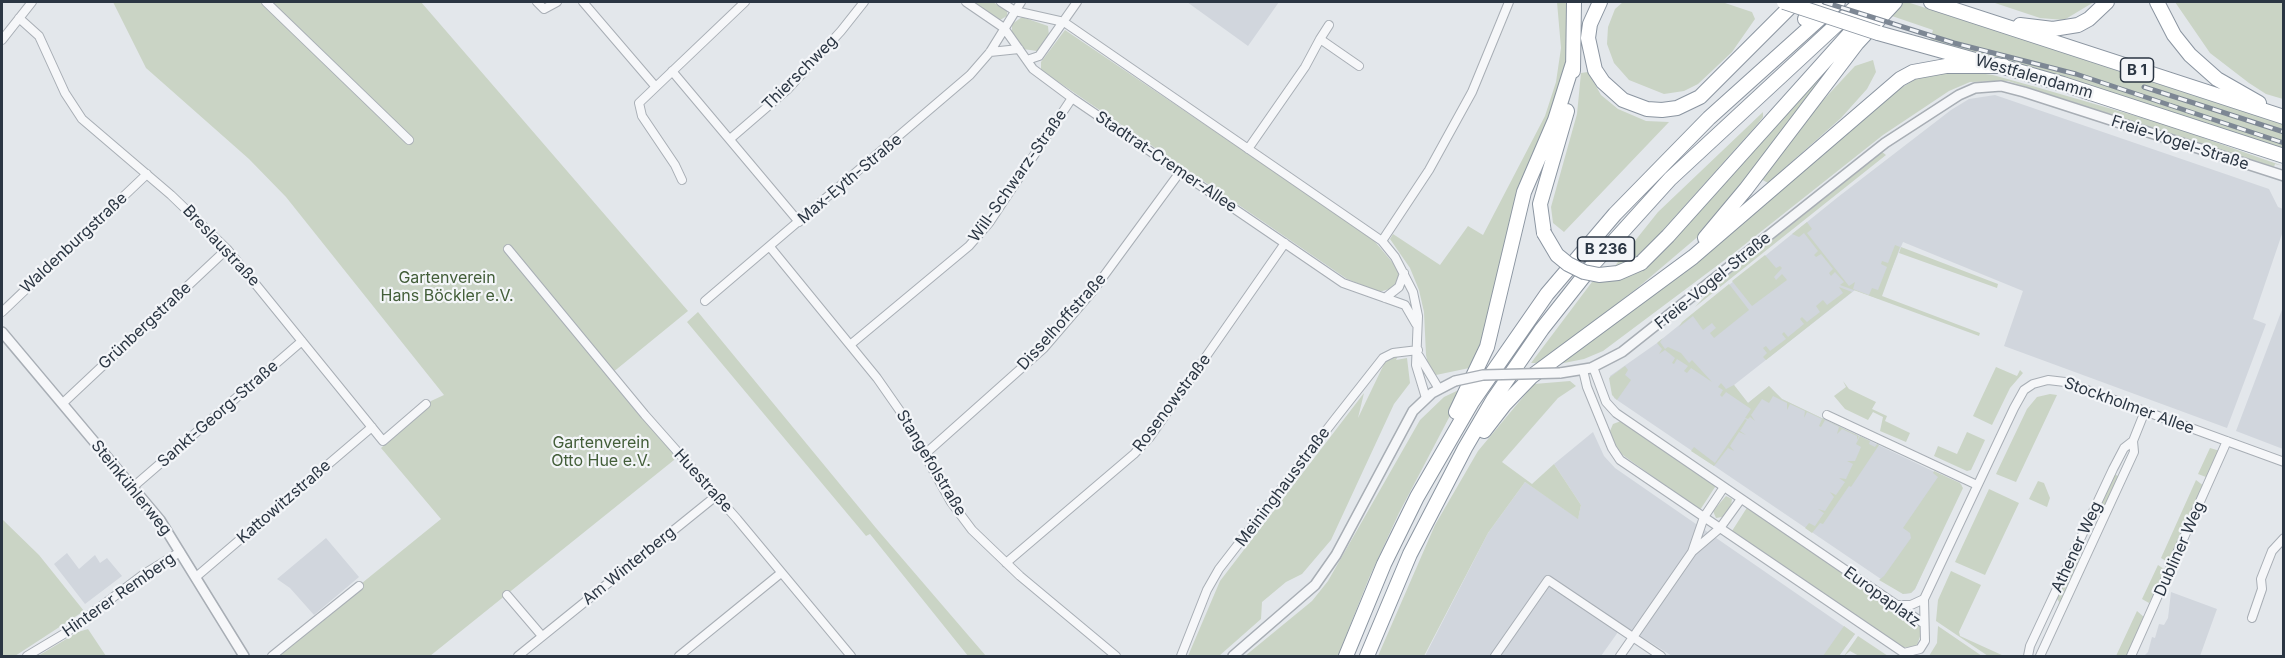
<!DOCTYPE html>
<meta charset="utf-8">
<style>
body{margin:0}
#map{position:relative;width:2285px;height:658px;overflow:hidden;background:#e3e7eb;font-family:Inter,sans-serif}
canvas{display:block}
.frame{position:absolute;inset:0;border:3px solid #2b3643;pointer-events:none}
</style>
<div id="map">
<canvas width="2285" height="658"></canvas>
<div class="frame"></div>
</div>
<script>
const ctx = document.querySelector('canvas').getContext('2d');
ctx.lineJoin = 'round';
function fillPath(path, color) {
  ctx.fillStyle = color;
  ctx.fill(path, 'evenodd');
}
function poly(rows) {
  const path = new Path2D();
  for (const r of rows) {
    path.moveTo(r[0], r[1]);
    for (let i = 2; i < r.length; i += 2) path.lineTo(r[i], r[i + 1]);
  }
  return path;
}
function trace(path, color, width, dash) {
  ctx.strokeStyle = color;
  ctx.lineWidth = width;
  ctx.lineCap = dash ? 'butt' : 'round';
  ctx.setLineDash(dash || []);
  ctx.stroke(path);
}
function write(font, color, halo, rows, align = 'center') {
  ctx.font = font + ' Inter,sans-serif';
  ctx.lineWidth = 4.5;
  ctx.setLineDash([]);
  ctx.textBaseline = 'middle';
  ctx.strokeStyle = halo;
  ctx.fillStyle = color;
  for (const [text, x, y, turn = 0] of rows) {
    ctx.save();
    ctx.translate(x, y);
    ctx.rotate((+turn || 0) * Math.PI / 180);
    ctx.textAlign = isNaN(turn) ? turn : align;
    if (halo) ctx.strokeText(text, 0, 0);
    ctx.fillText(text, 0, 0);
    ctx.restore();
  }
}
fillPath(poly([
 [1187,2,1279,2,1248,46],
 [1995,95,2269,189,2278,207,2283,209,2283,231,2253,319,2266,324,2227,428,2004,346,2023,291,1903,242,1879,299,1855,290,1734,385,1748,403,1769,386,1782,399,1962,485,1915,589,1911,593,1903,594,1617,400,1614,398,1610,376,1657,343,1838,197,1951,110,1969,99],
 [2283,307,2283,449,2236,431],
 [1593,432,1604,456,1615,468,1855,634,1839,656,1672,656,1623,625,1601,656,1425,656,1488,533,1525,482,1578,518,1581,505,1554,464],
 [326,538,359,577,314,615,290,588,277,579],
 [67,553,79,569,95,555,100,563,107,558,122,576,85,604,54,564],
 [2171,592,2217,609,2200,656,2144,656,2148,652,2152,637,2155,638,2159,624,2164,625,2168,618]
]), '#d1d6dd');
fillPath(poly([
 [113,2,421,2,688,311,612,373,679,456,430,656,272,656,441,519,381,448,431,401,444,395,286,197,249,159,146,68],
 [973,2,993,2,1007,11,1007,16,1000,20],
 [1557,2,1568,2,1570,30,1566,69,1501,273,1474,367,1436,375,1428,364,1426,355,1424,312,1419,290,1410,268,1390,239,1393,234,1440,265,1468,226,1483,235,1545,116,1556,82,1561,48],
 [1623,2,1722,2,1752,12,1755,19,1732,52,1698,84,1684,91,1664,94,1629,80,1614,63,1607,44,1608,27,1615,9],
 [1907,2,2283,123,2283,150,2014,62,1930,41,1933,30,1889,15,1899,3],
 [1992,2,2094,2,2064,20,2040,18],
 [2175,2,2283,2,2283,99,2266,94,2249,83,2210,53],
 [1022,17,1048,26,1049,36,1037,51,1023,49,1012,32,1012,24],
 [1065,30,1371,237,1398,269,1398,280,1393,288,1379,292,1347,279,1041,70,1041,62],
 [1850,38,1855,40,1701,234,1635,290,1539,363,1531,363,1592,282,1614,281,1633,275,1664,251],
 [1873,60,1876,72,1867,89,1841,118,1768,183,1761,179,1814,110,1855,66],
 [1948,69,1993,75,2036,87,2167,125,2283,166,2275,164,2274,167,2008,81,1970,82,1949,91,1883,135,1734,253,1603,351,1584,359,1554,365,1687,268,1758,211,1891,94,1924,74],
 [1588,72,1601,95,1618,109,1646,121,1669,122,1564,232,1553,223,1551,207,1577,114,1581,73],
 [1763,112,1763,117,1756,126,1647,248,1630,261,1614,267,1658,212],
 [1882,152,1886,155,1695,307,1716,285],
 [1807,222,1812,229,1807,233,1849,286,1855,282,1853,289,1869,295,1872,288,1878,290,1887,267,1881,264,1882,261,1888,263,1895,245,1900,247,1882,296,1980,333,1979,336,1840,285,1844,282,1835,272,1831,276,1829,273,1833,269,1821,254,1816,257,1814,255,1818,251,1804,233,1799,237,1792,234],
 [1901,247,1998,284,1997,288,1899,253],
 [1765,255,1776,268,1780,266,1782,268,1774,277,1776,280,1782,274,1787,280,1752,306,1732,281],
 [1729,284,1749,310,1714,338,1710,333,1716,328,1712,323,1703,330,1693,316,1679,327,1682,322],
 [1839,287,1852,292,1766,360,1763,357,1767,353,1763,348,1766,346,1770,351,1786,339,1782,334,1784,332,1788,337,1804,324,1800,319,1802,317,1807,322,1820,312,1816,306,1823,300,1827,305,1843,293],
 [698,312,876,528,986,656,968,656,870,534,866,536,687,322],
 [1663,338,1660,342,1665,349,1668,347,1681,353,1689,363,1692,360,1712,382,1691,368,1687,373,1684,371,1688,366,1677,359,1674,364,1672,363,1675,358,1665,350,1659,354,1662,349,1657,343],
 [1398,356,1396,360,1407,358,1410,383,1394,404,1331,540,1302,574,1286,582,1262,602,1261,619,1219,656,1188,656,1220,581,1364,393,1358,418,1385,362],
 [1625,366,1628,370,1625,375,1631,380,1617,400,1612,395,1609,378],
 [1996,367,2017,376,2020,370,2023,373,2010,388,1992,425,1973,416],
 [1570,381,1576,386,1558,398,1502,462,1532,484,1554,464,1581,505,1578,519,1525,482,1488,533,1424,656,1378,656,1435,525,1478,451,1534,384],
 [1843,381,1849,389,1876,402,1872,409,1887,416,1885,421,1910,433,1906,442,1880,431,1883,417,1873,412,1868,420,1845,409,1834,396,1846,387],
 [1721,383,1726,389,1734,385,1748,403,1769,386,1782,399,1859,436,1857,440,1857,436,1842,429,1837,434,1839,427,1825,420,1821,427,1819,426,1822,419,1807,412,1804,418,1805,411,1790,404,1787,410,1787,403,1773,396,1769,403,1762,399,1751,415,1755,421,1750,417,1748,419,1745,418,1751,409,1726,392,1722,397,1720,395,1723,390,1718,387],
 [1465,387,1399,513,1369,578,1338,656,1245,656,1312,601,1328,581,1420,420,1444,397],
 [2050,394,2057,395,2016,482,1996,474,2027,409,2037,397],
 [1745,419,1747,420,1740,431,1746,435,1739,432,1730,446,1734,451,1728,448,1714,466,1691,451,1694,447,1715,463],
 [1621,421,1717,484,1700,510,1617,451,1610,431,1613,424],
 [1967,432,1985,440,1971,470,1967,471,1934,456,1938,446,1957,454],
 [1860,436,1870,441,1869,444,1875,447,1877,444,1879,445,1851,487,1849,486,1823,524,1820,523,1812,533,1805,528,1809,523,1815,526,1824,513,1818,509,1825,511,1834,497,1830,492,1836,495,1845,482,1839,478,1846,479,1853,464,1847,461,1855,461,1861,447,1856,444],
 [2210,448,2220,451,2206,477,2198,474],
 [1934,471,1960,483,1963,488,1915,589,1911,593,1903,594,1879,580,1884,576,1911,538,1910,533,1903,528,1938,477,1933,473],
 [2114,474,2120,477,2096,522,2093,518],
 [2196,480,2204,486,2168,562,2161,558],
 [2038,481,2044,483,2050,498,2047,507,2029,499],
 [1989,489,2019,503,1985,575,1955,562],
 [1726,496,1732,499,1731,506,1722,517,1716,518,1713,511],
 [1748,506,1917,622,1922,631,1917,645,1911,648,1901,647,1732,531],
 [2,519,39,555,84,611,15,656,2,656],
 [2077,555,2083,558,2060,603,2057,599],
 [2158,565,2167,571,2149,603,2142,599],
 [1951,571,1981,585,1959,632,1960,636,2004,656,1988,656,1936,621,1938,600],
 [2137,611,2145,618,2127,656,2116,656],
 [1844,626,1855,634,1839,656,1823,656],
 [1938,626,1982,656,1929,656,1937,643],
 [88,629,106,656,38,656,78,632],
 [1858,636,1888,656,1859,656,1850,651,1844,656]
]), '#cad4c5');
const minor = poly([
 [266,2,409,140],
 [537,2,544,9,557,2],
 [583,2,655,86],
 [966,2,1004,28,1033,69,1072,98,1343,283,1405,305,1416,324],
 [1001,2,1015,11,1064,22,1382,241,1395,257,1413,292,1418,316,1416,365,1426,398],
 [19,18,39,36,65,93,82,119,171,195,227,249,383,441,426,404],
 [1320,39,1329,25],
 [2,40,32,2],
 [990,52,1019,49],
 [1027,60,1039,56,1077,2],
 [672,71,799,222],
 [730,139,788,89,841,31,864,2],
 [1248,149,1305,67,1320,39,1359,66],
 [682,180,675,165,642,116,639,103,745,2],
 [1382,241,1429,170,1472,92,1509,2],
 [770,247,877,378,900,411,951,502,972,530,1020,576,1116,656],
 [508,249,645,415,737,519,851,656],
 [1385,298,1399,287,1404,273],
 [705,301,970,75,990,52,1021,2],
 [2,312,147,174],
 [850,345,969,246,989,223,1072,98],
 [1419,356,1439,389],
 [1593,367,1606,402,1616,413,1923,623],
 [1583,370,1587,387,1612,448,1620,460,1904,653,1920,649,1925,641,1924,599,2014,408,2024,390,2033,384,2048,380,2065,382,2284,462],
 [63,403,227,249],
 [1827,415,1977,485],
 [925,454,1044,348,1092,292,1180,172],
 [133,487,302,341],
 [1693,551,1720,528,1741,499],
 [1006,563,1134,454,1150,437,1285,243],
 [196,577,372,427],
 [507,595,542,636],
 [1898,605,1911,605,1924,599],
 [2252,618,2262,589,2261,579,2272,551,2284,538],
 [27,656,67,632,144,574,180,552],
 [272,656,359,586],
 [518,656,716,496],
 [679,656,781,573],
 [1181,656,1207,590,1219,569,1335,419,1383,358,1393,353,1418,350],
 [1495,656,1548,580,1661,656],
 [1620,656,1692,552,1704,517,1724,487],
 [2028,656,2030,646,2113,469,2124,448,2133,441],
 [2040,656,2134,452,2133,441,2145,411],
 [2131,656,2227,441]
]);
const tertiary = poly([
 [2,332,160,520,244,656],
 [1560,373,1591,368,1622,352,1885,143,1959,95,1975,88,2001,86,2024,92,2284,176],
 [1233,656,1315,585,1336,555,1413,411,1432,393,1455,381]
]);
const trunk = poly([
 [1600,2,1590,24,1588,38,1595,70,1603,82,1623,100,1647,109,1662,110,1677,108,1700,97,1795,2],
 [1931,2,2284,117],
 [2157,2,2174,35,2190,55,2217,79,2259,103],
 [1805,19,1823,2],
 [2020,25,2053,29,2078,25,2089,19,2107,2],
 [1878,33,1975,60],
 [1997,65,2063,84,2284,156],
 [1573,71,1574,2],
 [1544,233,1540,204,1567,111],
 [1705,238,1746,189,1857,43,1895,2],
 [1641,263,1668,236,1878,2],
 [1456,412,1487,347,1524,192,1555,120,1573,63],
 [1484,431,1504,405,1532,376,1693,257,1900,79,1913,72,1946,66,2004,66],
 [1346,656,1384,564,1417,497,1472,402,1547,294,1615,214,1709,118,1838,2],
 [1367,656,1410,554,1465,448,1493,400,1542,329,1595,262,1670,179,1861,2]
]);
trace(minor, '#a8aeb5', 10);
trace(tertiary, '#a8aeb5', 12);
trace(trunk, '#8b95a1', 16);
trace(minor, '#f6f7f9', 8);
trace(tertiary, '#f6f7f9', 9);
trace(trunk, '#fff', 14);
const rail = poly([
 [1824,2,1954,43,2076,74,2284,143],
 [2144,87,2284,132]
]);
trace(rail, '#7d8794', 5);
trace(rail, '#f3f5f8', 3, [9]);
const tertiaryBridge = poly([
 [1455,381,1483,375,1560,373]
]);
const trunkBridge = poly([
 [1784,2,1878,33],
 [1544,233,1557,255,1568,264,1584,272,1599,275,1618,273,1641,263]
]);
trace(tertiaryBridge, '#a8aeb5', 12, []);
trace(trunkBridge, '#8b95a1', 16, []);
trace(tertiaryBridge, '#f6f7f9', 9);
trace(trunkBridge, '#fff', 14);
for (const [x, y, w] of [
 [2137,70,33],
 [1606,249,57]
]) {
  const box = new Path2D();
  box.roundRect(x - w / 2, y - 12, w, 24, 4.5);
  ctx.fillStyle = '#f3f5f8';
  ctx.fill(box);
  trace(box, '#2b3643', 1.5);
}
write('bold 15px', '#2b3643', null, [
 ["B 1",2137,70],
 ["B 236",1606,249]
]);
write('16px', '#2b3643', '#f3f5f8', [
 ["Thierschweg",800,73,-45],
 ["Westfalendamm",2034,77,16],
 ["Freie-Vogel-Straße",2180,143,18],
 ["Stadtrat-Cremer-Allee",1166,162,34],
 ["Will-Schwarz-Straße",1018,176,-55],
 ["Max-Eyth-Straße",850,179,-40],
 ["Waldenburgstraße",74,243,-43],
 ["Breslaustraße",221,246,47],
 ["Freie-Vogel-Straße",1713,281,-39],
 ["Disselhoffstraße",1062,322,-48],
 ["Grünbergstraße",145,326,-43],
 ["Rosenowstraße",1172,403,-53],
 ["Stockholmer Allee",2129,406,20],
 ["Sankt-Georg-Straße",218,414,-41],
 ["Stangefolstraße",931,463,59],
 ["Huestraße",703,481,48],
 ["Meininghausstraße",1283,487,-53],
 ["Steinkühlerweg",131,488,51],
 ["Kattowitzstraße",284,502,-41],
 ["Athener Weg",2077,547,-65],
 ["Dubliner Weg",2180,549,-66],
 ["Am Winterberg",629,566,-39],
 ["Hinterer Remberg",119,595,-35],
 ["Europaplatz",1882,597,36]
]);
write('16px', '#435e39', '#f3f5f8', [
 ["Gartenverein",447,278],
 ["Hans Böckler e.V.",447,296],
 ["Gartenverein",601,443],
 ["Otto Hue e.V.",601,461]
]);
</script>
